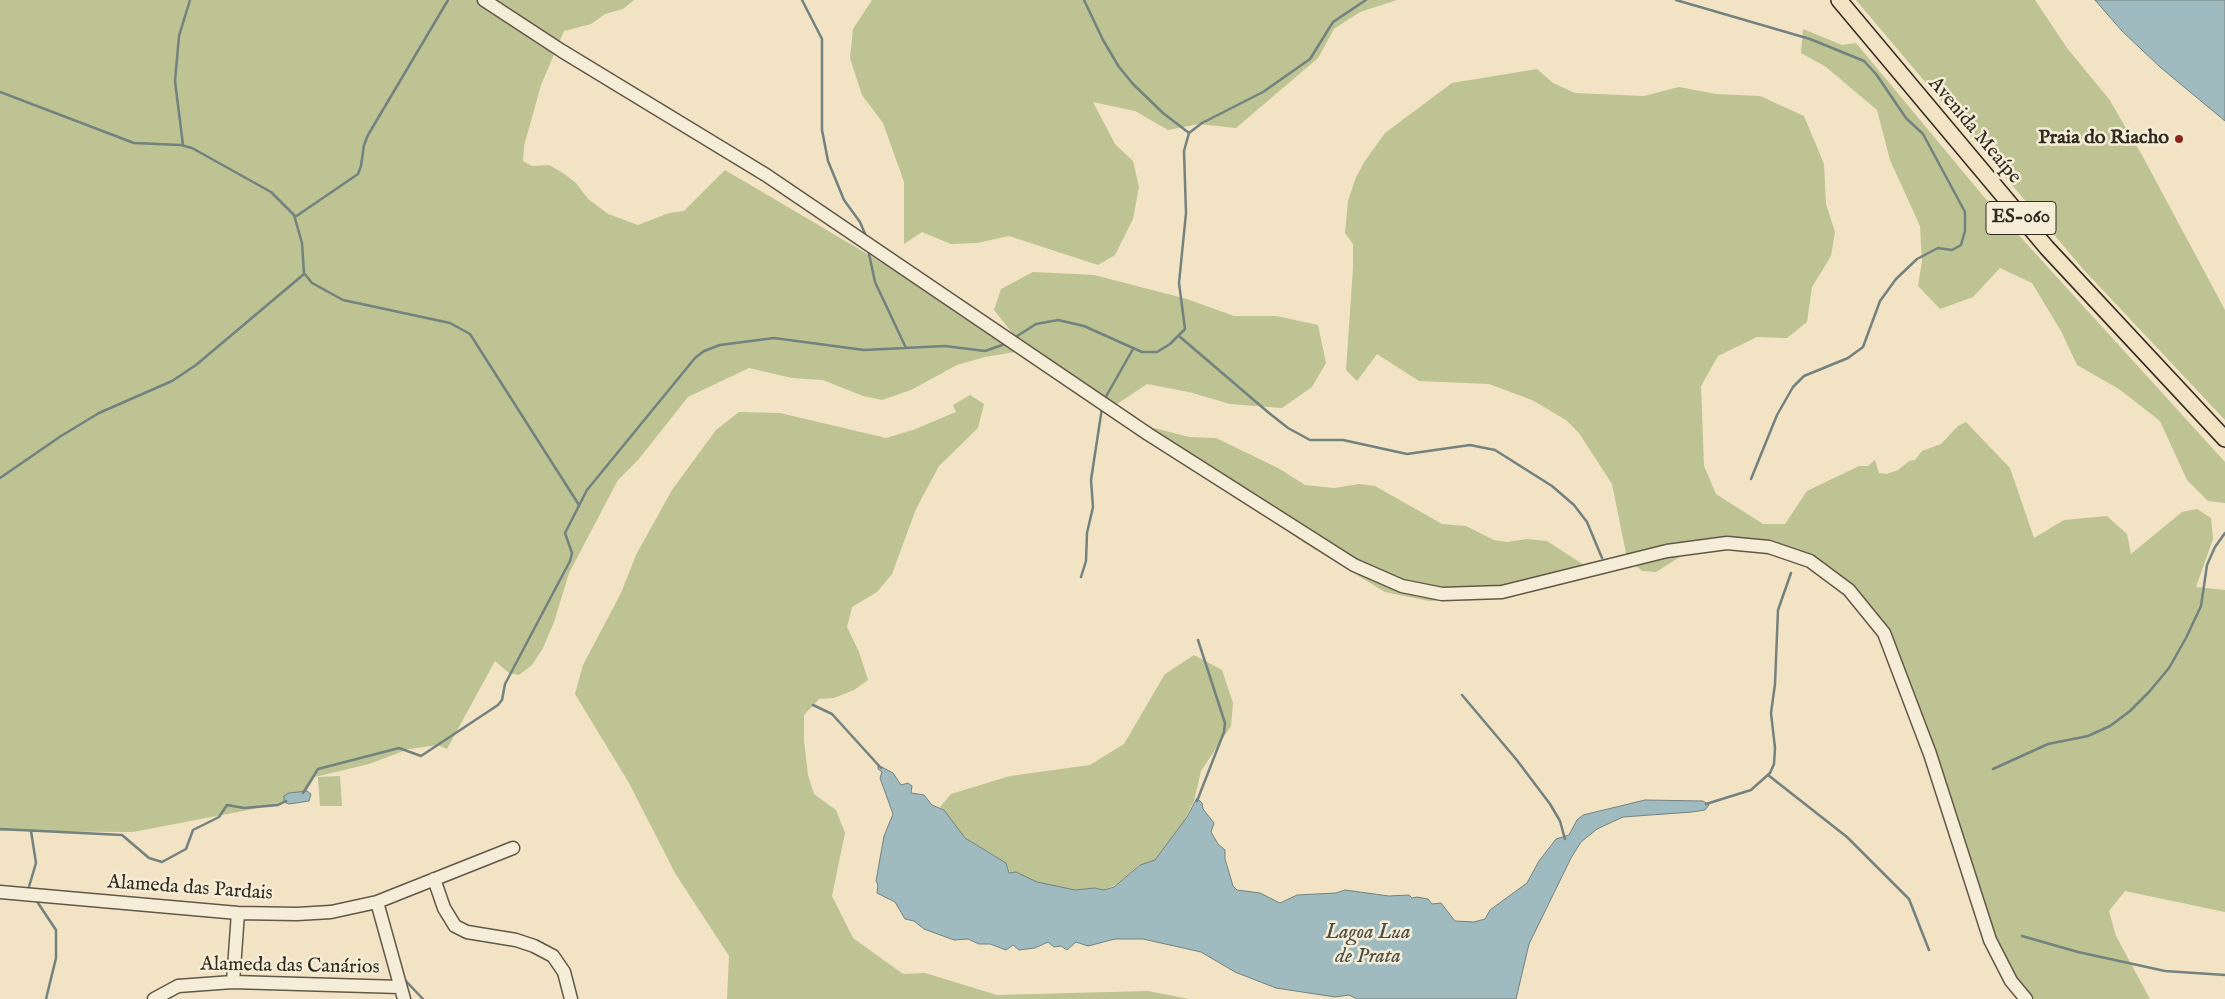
<!DOCTYPE html>
<meta charset="utf-8">
<style>
body{margin:0}
canvas{display:block;background:#f1e3c4}
</style>
<canvas width="2225" height="999"></canvas>
<script>
const ctx = document.querySelector('canvas').getContext('2d');
ctx.lineJoin = 'round';
function fillPath(path, color) {
  ctx.fillStyle = color;
  ctx.fill(path, 'evenodd');
}
function poly(rows) {
  const path = new Path2D();
  for (const r of rows) {
    path.moveTo(r[0], r[1]);
    for (let i = 2; i < r.length; i += 2) path.lineTo(r[i], r[i + 1]);
  }
  return path;
}
function trace(path, color, width, dash) {
  ctx.strokeStyle = color;
  ctx.lineWidth = width;
  ctx.lineCap = dash ? 'butt' : 'round';
  ctx.setLineDash(dash || []);
  ctx.stroke(path);
}
function write(font, color, halo, rows, align = 'center') {
  ctx.font = font + ' "IM FELL English",serif';
  ctx.lineWidth = 5;
  ctx.setLineDash([]);
  ctx.textBaseline = 'middle';
  ctx.strokeStyle = halo;
  ctx.fillStyle = color;
  for (const [text, x, y, turn = 0] of rows) {
    ctx.save();
    ctx.translate(x, y);
    ctx.rotate((+turn || 0) * Math.PI / 180);
    ctx.textAlign = isNaN(turn) ? turn : align;
    if (halo) ctx.strokeText(text, 0, 0);
    ctx.fillText(text, 0, 0);
    ctx.restore();
  }
}
fillPath(poly([
 [0,0,634,0,623,9,605,14,591,24,564,31,541,85,524,146,523,161,532,166,549,165,563,173,576,183,588,199,608,214,638,225,669,213,684,211,725,170,886,265,1020,350,1013,334,994,310,1001,289,1033,272,1094,275,1187,299,1234,316,1276,316,1318,325,1326,363,1312,387,1282,408,1230,404,1189,392,1147,384,1117,404,1021,351,985,357,957,365,911,390,882,400,863,396,823,380,792,378,749,368,688,397,638,460,618,480,569,573,554,622,543,648,532,665,519,675,509,673,495,661,447,749,438,745,409,749,369,764,315,777,304,795,295,801,133,832,0,831],
 [872,0,1397,0,1360,12,1334,29,1318,58,1236,128,1199,124,1168,130,1135,111,1093,102,1115,144,1133,161,1139,187,1133,219,1115,255,1098,265,1009,236,977,243,951,244,922,232,904,244,904,182,883,123,862,95,850,58,853,29],
 [1856,0,2035,0,2067,48,2109,99,2143,157,2225,310,2225,420,2083,269],
 [1803,29,1842,45,1856,43,1984,197,2225,462,2225,503,2208,501,2187,480,2160,421,2119,389,2077,365,2061,331,2032,283,2000,268,1973,297,1940,309,1918,286,1922,261,1920,226,1890,160,1877,110,1826,67,1801,53],
 [1537,69,1553,83,1575,93,1644,96,1679,87,1716,94,1760,96,1804,116,1824,164,1826,204,1835,232,1831,256,1812,287,1807,322,1787,338,1757,337,1718,356,1701,386,1704,466,1716,494,1763,524,1785,524,1807,491,1859,466,1868,466,1875,460,1879,473,1887,474,1898,470,1909,461,1915,460,1922,451,1941,444,1958,426,1966,422,2010,468,2034,538,2064,520,2107,516,2127,534,2131,554,2182,512,2197,509,2211,518,2213,539,2196,587,2225,590,2225,912,2125,891,2109,911,2116,936,2150,999,2027,999,2009,975,1890,655,1860,598,1783,552,1694,548,1656,572,1642,571,1627,558,1612,484,1579,433,1566,420,1532,400,1489,384,1419,381,1377,354,1357,381,1346,370,1353,268,1353,244,1345,233,1348,201,1356,177,1365,161,1385,133,1452,83],
 [970,395,984,404,978,428,939,466,916,509,892,574,877,592,852,607,847,627,859,652,868,680,854,690,834,698,819,699,804,715,804,741,808,775,814,794,836,810,845,833,832,896,853,938,903,974,925,973,997,995,1148,991,1189,999,727,999,729,956,675,873,629,783,575,694,583,665,621,593,636,555,672,490,716,430,739,412,780,413,886,438,913,430,956,412,953,405],
 [1146,426,1189,437,1216,438,1278,468,1305,485,1334,488,1359,484,1375,486,1442,524,1466,526,1494,540,1507,542,1527,539,1547,541,1587,567,1480,598,1429,601,1385,592,1306,544,1257,510,1152,445],
 [1194,655,1222,670,1233,703,1231,726,1201,771,1194,801,1184,821,1155,860,1139,865,1117,884,1104,890,1094,888,1071,890,1032,881,1016,872,1010,873,1006,863,965,838,947,816,945,810,940,807,951,794,1010,776,1090,765,1124,744,1165,674],
 [340,776,342,806,320,806,318,777]
]), '#bdc392');
const water = poly([
 [2095,0,2225,0,2225,121,2160,67,2122,31,2095,0],
 [878,765,893,773,901,785,908,783,912,786,911,793,924,795,932,805,944,810,965,838,1006,863,1009,873,1016,872,1037,882,1075,890,1094,888,1104,890,1114,887,1140,865,1155,860,1187,817,1197,798,1202,803,1203,809,1214,823,1211,832,1218,844,1225,850,1225,859,1233,886,1237,890,1260,893,1280,903,1297,895,1336,893,1345,890,1389,896,1409,895,1412,898,1417,897,1428,899,1432,904,1441,903,1455,921,1474,922,1485,919,1490,910,1527,883,1539,861,1556,839,1569,835,1577,820,1583,815,1645,800,1703,801,1709,805,1705,810,1692,812,1623,817,1597,829,1581,842,1571,858,1529,944,1516,999,1357,999,1349,995,1335,997,1276,988,1235,972,1201,952,1143,939,1115,939,1088,946,1076,942,1067,950,1061,946,1054,947,1048,942,1035,948,1019,950,1013,945,1006,950,990,944,979,944,968,939,954,940,924,929,914,921,905,919,895,902,877,893,878,885,876,881,884,836,893,814,880,778,882,772,878,769,878,765],
 [307,791,311,794,309,801,289,804,284,802,284,796,289,793,307,791]
]);
fillPath(water, '#9fbbbf');
trace(water, '#73817f', 1);
trace(poly([
 [802,0,822,39,822,130,828,161,844,200,860,222,866,236],
 [1084,0,1103,40,1119,67,1133,84,1163,113,1189,133],
 [1676,0,1810,39,1864,61,1876,74,1906,118,1923,134,1965,212,1965,231,1961,245,1952,250,1938,248,1917,259,1896,279,1880,301,1863,347,1848,358,1804,376,1793,387,1777,415,1751,479],
 [0,92,134,143,181,145,192,148,271,192,294,215,302,243,304,273,312,283,343,300,450,323,470,334,579,505],
 [183,145,175,81,179,36,190,0],
 [295,217,358,174,361,166,364,145,368,135,448,0],
 [868,249,875,282,906,348],
 [1179,336,1269,413,1288,428,1310,440,1343,440,1407,454,1470,445,1495,450,1552,486,1574,505,1587,522,1602,558],
 [1014,338,1036,324,1058,320,1084,326,1142,352,1157,352,1170,344,1185,329,1179,283,1186,213,1184,151,1189,133,1202,123,1263,92,1310,59,1333,22,1366,0],
 [1104,400,1133,349],
 [0,478,61,436,99,413,172,381,196,365,304,274],
 [1081,577,1086,561,1087,533,1093,507,1091,480,1102,408],
 [1462,695,1516,759,1550,804,1560,821,1565,839],
 [813,705,832,714,881,768],
 [1993,769,2048,744,2088,736,2110,726,2130,711,2149,692,2169,668,2186,638,2201,606,2207,565,2215,547,2225,533],
 [1768,775,1847,837,1909,899,1929,950],
 [303,793,318,769,399,748,421,756,498,705,502,700,505,684,570,561,572,553,565,533,587,490,695,358,704,351,720,345,774,338,864,350,945,346,985,351,1005,344],
 [1197,801,1224,732,1225,723,1198,640],
 [1706,804,1751,790,1770,773,1774,764,1775,748,1771,713,1775,684,1778,610,1791,573],
 [0,829,122,835,149,858,162,862,186,849,193,830,219,817,227,805,244,808,278,805,286,801],
 [28,890,36,863,31,831],
 [36,900,56,930,56,958,46,999],
 [2022,936,2078,952,2165,971,2225,975],
 [403,978,423,999]
]), '#73817f', 2.5);
const minor = poly([
 [484,0,562,51,766,175,1148,434,1354,565,1402,586,1442,594,1502,592,1667,551,1727,543,1769,547,1810,561,1849,590,1884,633,1930,754,1990,940,2011,981,2026,999],
 [434,879,444,908,455,926,467,932,516,940,534,946,553,956,564,972,571,999],
 [0,892,238,913,297,914,331,912,377,902],
 [233,982,238,913],
 [154,999,178,986,233,982,400,987],
 [404,999,377,902,513,848]
]);
const major = poly([
 [1839,0,2047,248,2225,439]
]);
trace(minor, '#625848', 15);
trace(major, '#322a1e', 18);
trace(minor, '#f6edd9', 12);
trace(major, '#f1e3c4', 15);
for (const [x, y, r, color] of [
 [2179,139,5,"#8f2418"]
]) {
  const dot = new Path2D();
  dot.arc(x, y, r, 0, 2 * Math.PI);
  ctx.fillStyle = color;
  ctx.fill(dot);
  trace(dot, '#f6edd9', 2);
}
for (const [x, y, w] of [
 [2021,218,70]
]) {
  const box = new Path2D();
  box.roundRect(x - w / 2, y - 16.5, w, 33, 4);
  ctx.fillStyle = '#f6edd9';
  ctx.fill(box);
  trace(box, '#322a1e', 1);
}
write('bold 19px', '#322a1e', null, [
 ["ES-060",2021,218]
]);
write('20px', '#322a1e', '#f6edd9', [
 ["Avenida Meaípe",1974,131,50],
 ["Alameda das Pardais",190,889,4],
 ["Alameda das Canários",290,967,1]
]);
write('bold 20px', '#322a1e', '#f6edd9', [
 ["Praia do Riacho",2169,139]
], 'right');
write('italic 21px', '#4d4e46', '#f6edd9', [
 ["Lagoa Lua",1368,934],
 ["de Prata",1368,958]
]);
</script>
